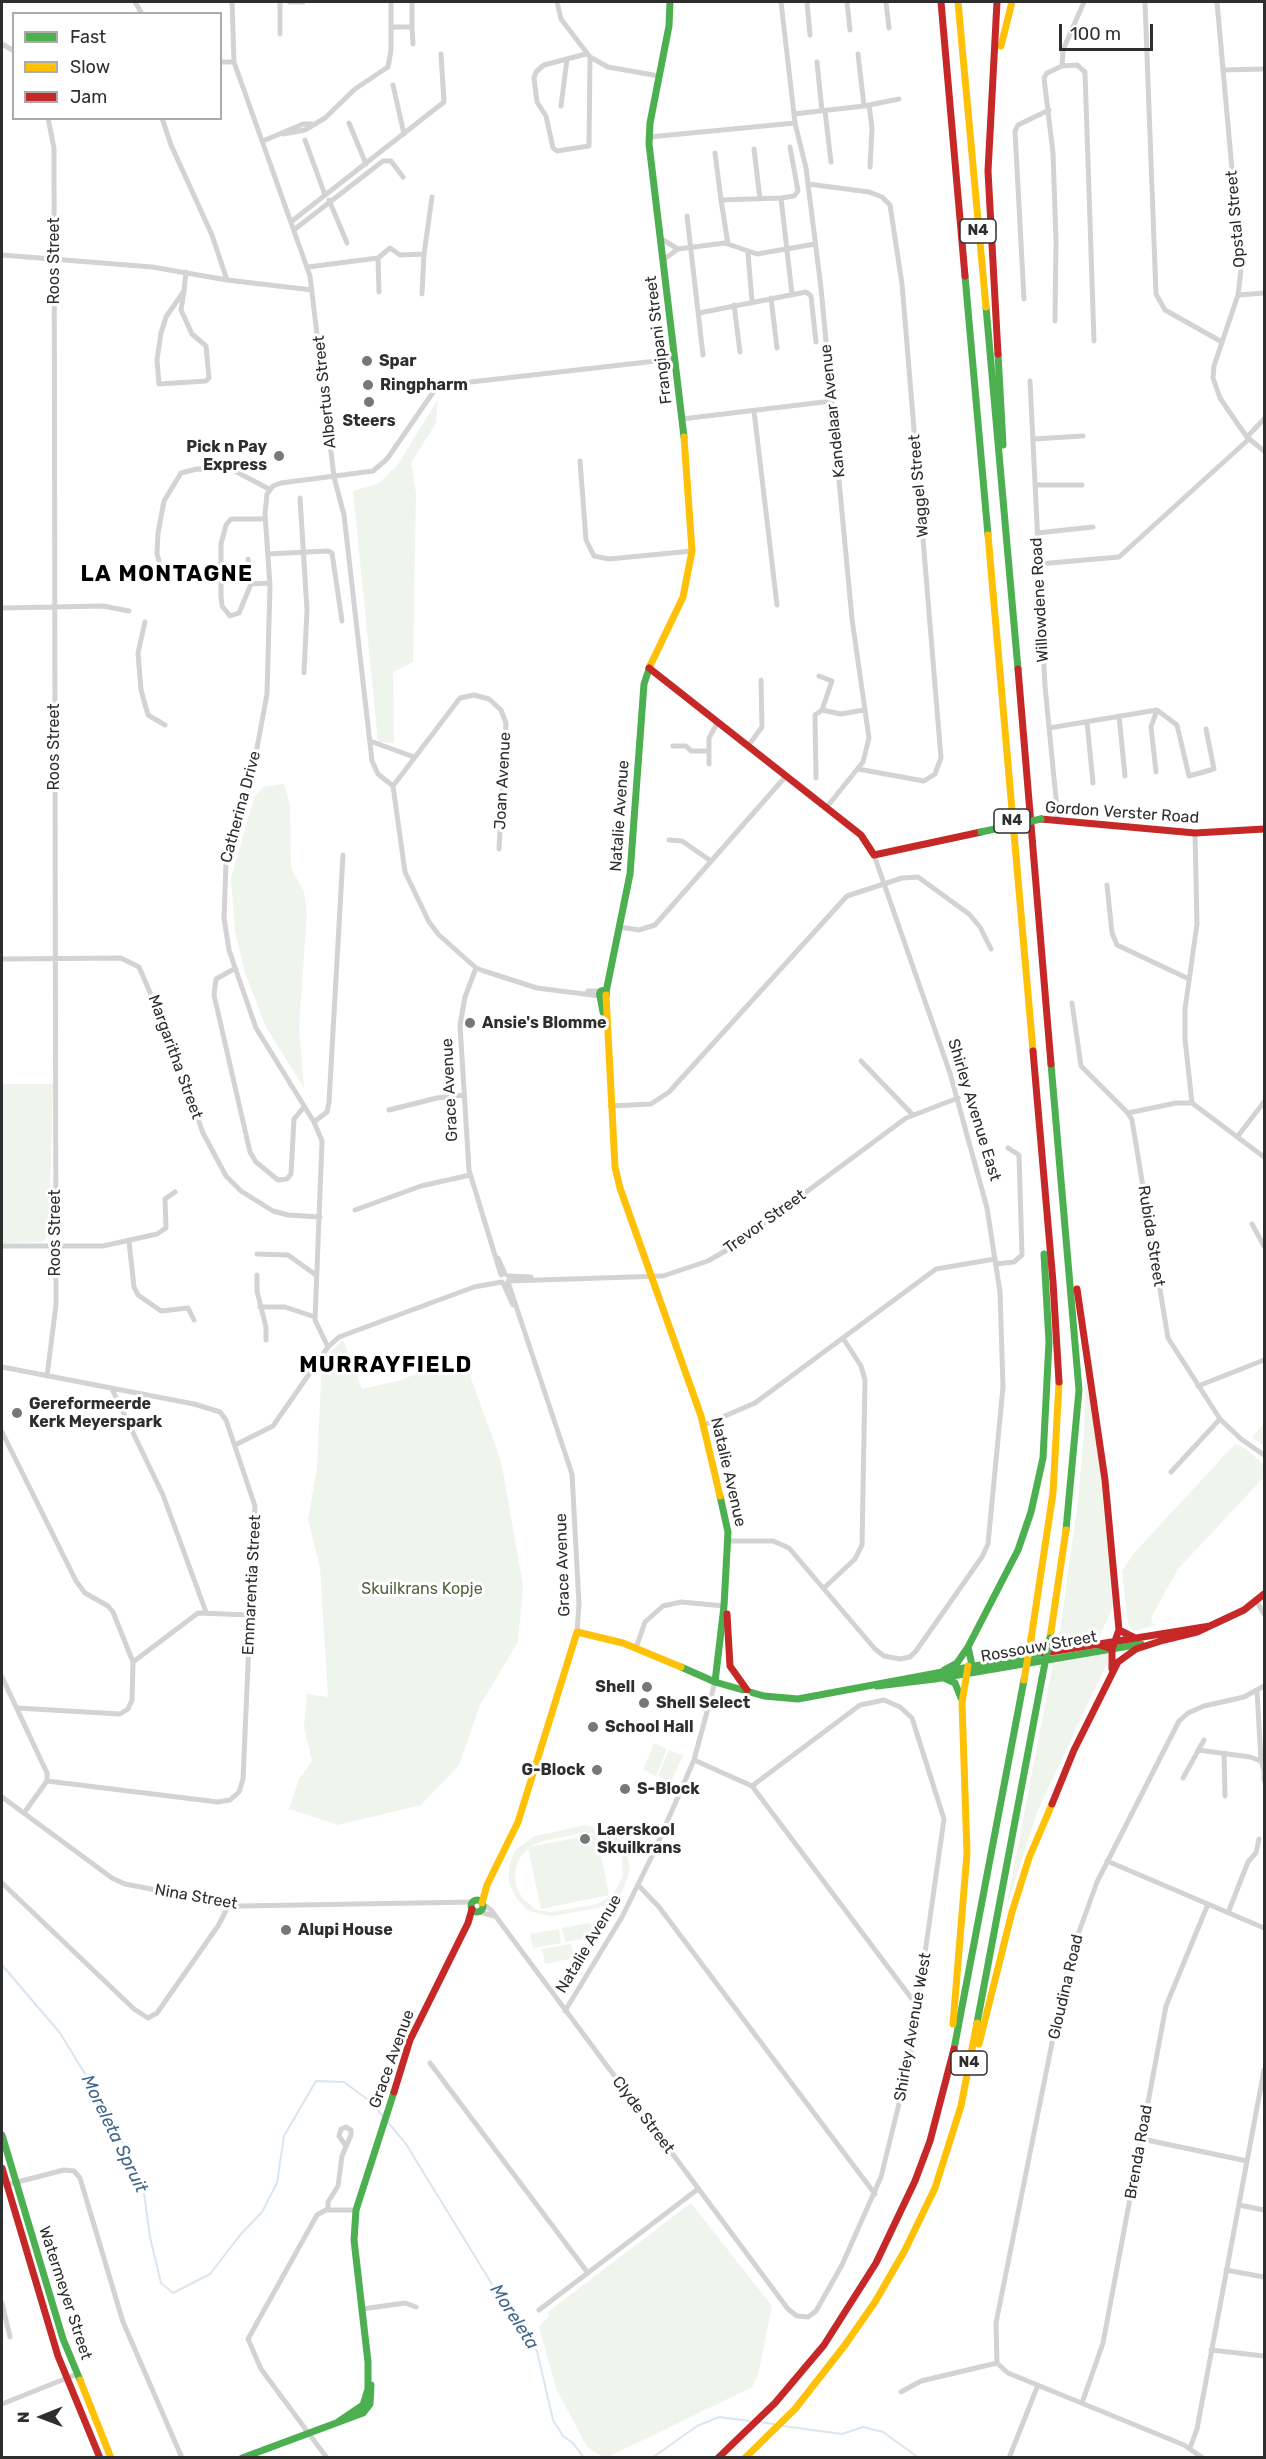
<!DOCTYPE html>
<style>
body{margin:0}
#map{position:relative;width:1266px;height:2459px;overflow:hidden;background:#fff;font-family:Rubik,sans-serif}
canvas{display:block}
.frame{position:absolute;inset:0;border:3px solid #2e2e2e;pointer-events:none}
.legend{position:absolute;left:12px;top:12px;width:210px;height:108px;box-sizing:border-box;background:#fff;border:2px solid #ababab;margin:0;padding:8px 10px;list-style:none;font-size:18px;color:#2e2e2e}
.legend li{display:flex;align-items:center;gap:12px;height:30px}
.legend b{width:30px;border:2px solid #ababab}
.north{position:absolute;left:12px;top:2387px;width:60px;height:60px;-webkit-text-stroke:4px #fff;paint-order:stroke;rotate:269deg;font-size:16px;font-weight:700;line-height:24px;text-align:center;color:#2e2e2e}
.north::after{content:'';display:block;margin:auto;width:21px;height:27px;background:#2e2e2e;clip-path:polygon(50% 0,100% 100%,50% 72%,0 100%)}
.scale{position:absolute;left:1059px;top:24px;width:94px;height:27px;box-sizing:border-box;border:3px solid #2e2e2e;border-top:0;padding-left:8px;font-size:18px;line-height:21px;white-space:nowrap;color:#2e2e2e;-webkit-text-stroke:4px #fff;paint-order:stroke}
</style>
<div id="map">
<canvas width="1266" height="2459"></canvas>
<div class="frame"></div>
<ul class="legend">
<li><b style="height:8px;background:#4caf50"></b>Fast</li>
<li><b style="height:8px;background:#ffc107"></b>Slow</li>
<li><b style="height:8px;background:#c62828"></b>Jam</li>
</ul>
<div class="north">N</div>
<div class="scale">100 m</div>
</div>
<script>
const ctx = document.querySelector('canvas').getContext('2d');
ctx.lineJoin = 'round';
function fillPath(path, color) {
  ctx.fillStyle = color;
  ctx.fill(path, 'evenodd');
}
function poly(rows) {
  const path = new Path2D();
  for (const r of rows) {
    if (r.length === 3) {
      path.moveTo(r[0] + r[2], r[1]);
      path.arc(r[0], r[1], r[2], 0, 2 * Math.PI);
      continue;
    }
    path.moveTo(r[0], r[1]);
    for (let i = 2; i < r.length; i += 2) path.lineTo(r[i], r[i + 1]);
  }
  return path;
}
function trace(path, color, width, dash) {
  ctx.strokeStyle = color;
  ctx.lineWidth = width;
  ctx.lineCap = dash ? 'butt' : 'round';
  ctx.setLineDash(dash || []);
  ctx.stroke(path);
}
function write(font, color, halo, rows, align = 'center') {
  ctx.font = font + ' Rubik,sans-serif';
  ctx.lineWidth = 6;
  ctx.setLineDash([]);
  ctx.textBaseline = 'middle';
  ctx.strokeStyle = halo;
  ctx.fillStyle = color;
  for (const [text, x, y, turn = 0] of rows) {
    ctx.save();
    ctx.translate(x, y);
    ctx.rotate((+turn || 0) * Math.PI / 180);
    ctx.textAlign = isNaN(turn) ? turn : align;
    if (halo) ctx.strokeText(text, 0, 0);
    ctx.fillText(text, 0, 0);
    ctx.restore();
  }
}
fillPath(poly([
 [438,399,436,423,411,463,416,493,413,662,393,672,394,743,378,742,353,491,379,483,397,466],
 [284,784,290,805,291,868,304,892,307,913,299,1027,304,1088,266,1027,245,973,235,932,231,878,254,798,263,787],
 [2,1084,53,1084,49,1235,42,1242,2,1243],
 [343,1340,362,1389,402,1380,444,1361,468,1370,501,1461,523,1585,518,1642,480,1705,459,1765,421,1805,338,1825,289,1809,299,1779,312,1761,304,1727,307,1694,328,1697,320,1567,308,1520,317,1468,322,1359],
 [1085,1376,1097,1436,1113,1606,1099,1638,1058,1645,1078,1501,1084,1432],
 [1264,1424,1264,1446,1252,1437],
 [1235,1444,1246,1449,1264,1465,1264,1477,1178,1569,1152,1616,1151,1622,1156,1625,1134,1631,1128,1624,1122,1571,1135,1552],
 [1108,1653,1108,1661,1037,1812,1006,1909,1053,1662],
 [654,1743,667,1749,656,1776,643,1770],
 [669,1750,683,1756,671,1782,658,1776],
 [586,1825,614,1834,626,1850,630,1870,622,1892,616,1900,599,1908,552,1916,528,1911,517,1899,509,1883,509,1867,514,1853,519,1847,535,1836],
 [586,1832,597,1834,529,1847,543,1841],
 [597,1834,614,1843,622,1857,623,1876,613,1895,597,1904,551,1912,537,1910,523,1899,516,1886,515,1871,519,1859,528,1848,541,1909,609,1895],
 [591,1923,594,1937,565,1942,562,1928],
 [559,1929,561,1943,533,1948,530,1934],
 [571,1944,574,1958,545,1964,542,1949],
 [691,2203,772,2306,758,2375,752,2387,608,2457,603,2457,587,2447,556,2388,539,2327,549,2316,548,2312]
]), '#eff4ec');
trace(poly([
 [2,1965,60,2033,93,2087,120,2137,144,2193,150,2237,161,2283,173,2293,210,2274,241,2234,262,2212,277,2183,284,2136,316,2081,344,2082,371,2102,406,2144,525,2338,537,2351,553,2420,563,2436,573,2443,584,2458],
 [759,2422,774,2424],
 [783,2426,842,2434,863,2427,883,2432,919,2458],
 [652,2458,697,2426,719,2417,750,2421]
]), '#d9e5f0', 2);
trace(poly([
 [135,2,142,14],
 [232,2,234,62,310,276,334,477,344,515,372,761,378,774,393,786],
 [290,2,303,2],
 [557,2,561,19,590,57,608,67,659,76],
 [781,2,795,123,806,168,821,288,852,619,869,738,863,762,826,808],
 [807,2,810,35],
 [847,2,850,30],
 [886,2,889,28],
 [1145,2,1156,294,1165,310,1222,342],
 [1217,2,1241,270,1238,295,1214,366,1213,378,1220,398,1237,423,1247,437,1264,451],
 [392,27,412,27,412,2],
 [412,27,413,44],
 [280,34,280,2],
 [2,44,14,51],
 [586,54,544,65,536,72,534,78,537,102,546,116,553,148,557,151,589,146,590,57],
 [858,54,864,106],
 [220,62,234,62],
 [817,62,822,111],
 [1062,66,1063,50,1084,2],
 [1223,70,1264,69],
 [393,85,404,134],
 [869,105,872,128,870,167],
 [561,106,567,59],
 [825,111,831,162],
 [794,114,864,106,899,99],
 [162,118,171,145,212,235,227,280],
 [349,123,366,164],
 [283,134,305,130,325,118,355,89,388,67,391,50,391,2],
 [649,137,795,123],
 [305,140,325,195],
 [263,141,303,124,312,124],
 [790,147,798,191,794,196,781,198,792,294],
 [754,149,760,199],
 [715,153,721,200,781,198],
 [808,184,869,192,882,197,890,205,902,284,912,405,941,758,935,774,924,781,858,769],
 [329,200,347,243],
 [721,200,728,244],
 [687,216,703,355],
 [292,221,444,102,441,54],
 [295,229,383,161,391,161,403,177],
 [660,238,678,249],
 [748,253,752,301],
 [424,254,432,197],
 [2,255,152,267,227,280,312,290],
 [378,258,390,248,400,255,424,254,422,294],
 [663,260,678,249,725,243,757,254,815,244],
 [308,267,378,258,379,292],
 [184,291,181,310,192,334,206,346,209,378,206,381,159,384,157,360,161,333,166,317,184,291,186,272],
 [1238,295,1264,293],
 [771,298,777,348],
 [1024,299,1015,131,1018,125,1049,110],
 [734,305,740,352],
 [699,313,806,292,811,296,816,342],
 [1055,321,1056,240,1053,153,1044,78,1047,73,1062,66,1077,65,1085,72,1094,341],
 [1030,381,1045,686,1058,819],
 [754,411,777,605],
 [682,419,832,401],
 [1247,437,1264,419],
 [1033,439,1083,436],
 [580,461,586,540,594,556,609,559,692,551],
 [1035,485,1082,485],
 [300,498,307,610,304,673],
 [1037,533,1093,527],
 [268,554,328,551,332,553,342,621],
 [248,559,251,584,239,613,230,616,222,606,221,596,221,544,226,525,231,519,265,519],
 [1038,564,1119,557,1249,439],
 [162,572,157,554,158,533,164,501,181,473,197,469,233,470,269,489],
 [251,584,270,583],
 [2,608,103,606,129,611],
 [145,622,138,653,141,690,148,715,165,725],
 [822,710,841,714,864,710],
 [1119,716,1125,776],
 [1087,722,1093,783],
 [1049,728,1157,710,1177,725,1189,776,1214,769,1206,729],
 [370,741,414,757],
 [673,746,686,746,691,751,708,751],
 [748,746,762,727,761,680],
 [709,764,709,738,718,722],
 [1156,772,1151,727,1157,710],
 [816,778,815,715,822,710,832,681,819,676],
 [393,786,405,872,429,922,439,935,476,968,484,971,537,988,600,996],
 [393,786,460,698,474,695,489,699,501,710,506,723,499,849],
 [669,840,682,841,711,861],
 [1107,885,1112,933,1117,945,1189,979],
 [619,927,639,930,655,925,786,776],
 [2,959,121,958,139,967,169,1036,203,1133,226,1176,241,1191,273,1211,288,1215,320,1217],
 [476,968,465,997,460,1025,469,1170,501,1275],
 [234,969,216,979,214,995,250,1152,256,1162,278,1180,287,1179,291,1174,294,1119,304,1107],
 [588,991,600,991],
 [1072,1003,1081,1066,1128,1113,1132,1120,1168,1338,1220,1419,1241,1439,1264,1455],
 [861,1061,912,1114],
 [1192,1103,1185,1039,1185,1009,1197,924,1195,833],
 [1192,1103,1264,1157],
 [610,1106,651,1104,669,1092,847,896,902,878,918,877,969,914,980,927,991,949],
 [389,1110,437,1098,464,1095],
 [1128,1113,1176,1103,1192,1103],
 [314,1122,327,1112,329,1102,343,855],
 [1238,1136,1264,1102],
 [355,1210,421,1186,470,1175],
 [1252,1224,1264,1246],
 [129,1242,134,1287,138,1295,161,1311,188,1308,194,1320],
 [2,1246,103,1246,157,1234,166,1228,165,1199,175,1192],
 [257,1254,288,1255,316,1275],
 [498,1258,505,1274],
 [996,1264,1014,1262,1022,1255,1019,1155,1008,1148],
 [257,1275,257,1291,266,1327,266,1340],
 [508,1276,531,1277],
 [508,1281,663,1276,708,1261,732,1247,906,1118,958,1098],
 [508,1282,572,1474,579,1604,577,1632],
 [503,1283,513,1305],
 [260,1307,285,1307,315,1317],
 [328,1347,315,1320,322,1141,314,1122,256,1028,229,950,224,918,226,863,252,775,267,694,270,586,265,514,267,494,273,486,281,483,373,471,387,459,434,391,444,385,674,359],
 [2,1367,194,1404,220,1412,226,1420,255,1506,243,1779,239,1792,230,1800,218,1802,47,1781],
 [47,1376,56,1305,54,148,48,118],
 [1198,1386,1264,1360],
 [112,1389,163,1495,206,1612],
 [704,1425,755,1403,936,1269,995,1259],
 [2,1432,76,1581,85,1593,108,1606,113,1612,133,1662,132,1700,128,1709,120,1714,17,1708],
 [235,1445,273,1426,328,1347,339,1337,474,1287,502,1282],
 [1171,1472,1220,1419],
 [729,1541,773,1541,789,1548,875,1649,884,1656,900,1659,910,1657,916,1651,982,1557,988,1544,1003,1387,1000,1292,987,1208,950,1073,874,855],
 [824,1588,855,1559,862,1545,865,1380,861,1366,843,1338],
 [1257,1602,1264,1614],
 [636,1648,645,1622,663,1606,681,1602,724,1606],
 [133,1662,198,1613,250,1615],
 [2,1677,47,1773,47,1781,24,1813],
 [1257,1691,1261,1761],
 [1198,1750,1250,1757,1261,1761,1264,1770],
 [1224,1753,1225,1796],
 [694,1760,752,1786,918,2007],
 [1264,1769,1264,1780],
 [1183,1778,1204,1740],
 [2,1797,112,1878,125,1884,240,1906,474,1902],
 [1107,1861,1264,1928],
 [2,1883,134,2009,148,2018,157,2013,218,1926,229,1905],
 [639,1886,659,1907,875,2194],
 [483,1904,491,1910,788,2309,797,2316,808,2317,816,2311,842,2265,881,2177,910,2059,944,1819,912,1718,900,1707,884,1700,860,1705,752,1786],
 [480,1912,494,1916],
 [1228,1913,1248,1862,1256,1853,1259,1839],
 [565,2011,622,1917,654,1852,694,1760,715,1682],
 [430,2063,588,2273],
 [1142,2139,1247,2161],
 [2,2186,64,2170,74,2171,80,2178,123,2322,182,2458],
 [1239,2205,1264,2210],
 [328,2210,328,2202,338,2186,342,2156,351,2135,351,2130,346,2127,341,2129,339,2136,346,2146],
 [1226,2270,1264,2277],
 [2,2303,10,2337],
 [362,2309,405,2303,416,2307],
 [539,2310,698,2189],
 [1211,2350,1264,2356],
 [997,2363,996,2323,1056,2023,1071,1954,1097,1882,1179,1721,1188,1713,1204,1706,1244,1697,1264,1686],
 [997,2363,1008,2373,1184,2445,1203,2458],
 [901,2392,921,2381,997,2363],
 [1082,2403,1103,2343,1166,2006,1208,1904],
 [2,2404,77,2374],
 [1190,2448,1197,2429,1264,2070],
 [327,2458,261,2369,248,2339,317,2215,326,2210,356,2210],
 [1009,2458,1038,2385]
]), '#d3d3d3', 5);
trace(poly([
 [670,2,669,26,650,123,649,144,684,437],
 [965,276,988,535],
 [986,307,1018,669],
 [998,354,1003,445],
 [603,994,3.5],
 [606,992,630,874,644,684,650,666],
 [600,996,603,1012],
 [1051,1064,1079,1390,1066,1530],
 [681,1667,715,1682,764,1696,798,1699,1044,1653],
 [944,1670,957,1663,968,1647],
 [984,1670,972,1665,968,1647,1018,1550,1031,1512,1043,1458,1049,1342,1044,1254],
 [944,1678,955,1683,961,1698],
 [715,1682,724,1606,728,1532,720,1496],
 [877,1686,935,1679,1141,1644],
 [477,1906,6],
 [977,2023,1042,1678],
 [954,2049,1024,1680],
 [2,2135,63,2339,80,2380],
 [338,2422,363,2405,368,2389,368,2362,354,2240,356,2210,394,2092],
 [242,2458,363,2413,370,2404,371,2385]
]), '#4caf50', 7);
trace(poly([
 [958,2,986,307],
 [1001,46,1012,2],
 [988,535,1033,1051],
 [650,666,683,597,692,551,684,437],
 [606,995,615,1167,620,1188,701,1416,720,1496],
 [1050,1638,1066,1530],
 [1031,1639,1053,1493,1059,1382],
 [482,1903,487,1885,518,1822,577,1632,623,1643,681,1667],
 [953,2024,967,1853,962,1703,968,1666],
 [979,2044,1012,1912,1029,1858,1052,1804],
 [80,2380,111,2458],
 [745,2458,795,2409,845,2345,875,2302,905,2250,935,2188,961,2106,977,2023]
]), '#ffc107', 7);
trace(poly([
 [941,2,965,276],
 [997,2,988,171,998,354],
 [649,668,861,835,874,855,981,832],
 [1018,669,1051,1064],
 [1041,819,1195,833,1264,829],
 [1033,1051,1053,1282,1059,1382],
 [1077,1289,1105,1480,1119,1630,1112,1649,1112,1669],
 [727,1614,730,1666,747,1690],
 [1119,1630,1135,1638],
 [1164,1640,1197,1632,1244,1610,1264,1594],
 [1097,1644,1112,1649],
 [1044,1653,1210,1626],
 [1052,1804,1074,1750,1118,1662,1136,1649,1167,1639],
 [394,2092,410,2040,468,1923,472,1909],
 [2,2168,58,2356,100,2458],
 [718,2458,775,2403,824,2345,876,2263,915,2181,930,2141,954,2049]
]), '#c62828', 7);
trace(poly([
 [981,832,1041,819],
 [1042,1678,1050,1638]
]), '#4caf50', 7);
trace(poly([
 [1024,1680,1031,1639]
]), '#ffc107', 7);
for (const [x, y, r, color] of [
 [367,361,6,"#777"],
 [368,385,6,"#777"],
 [369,402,6,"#777"],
 [279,456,6,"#777"],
 [470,1023,6,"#777"],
 [17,1413,6,"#777"],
 [647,1687,6,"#777"],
 [644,1703,6,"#777"],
 [593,1727,6,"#777"],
 [597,1770,6,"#777"],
 [625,1789,6,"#777"],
 [585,1839,6,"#777"],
 [286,1930,6,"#777"]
]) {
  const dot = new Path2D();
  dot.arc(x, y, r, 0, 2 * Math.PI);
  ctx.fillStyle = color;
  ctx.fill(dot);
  trace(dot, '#fff', 2);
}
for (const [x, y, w] of [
 [978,231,36],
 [1012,821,36],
 [969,2063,36]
]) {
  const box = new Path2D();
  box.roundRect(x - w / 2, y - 12, w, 24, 4.5);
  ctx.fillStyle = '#fff';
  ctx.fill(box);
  trace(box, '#2e2e2e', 1.5);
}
write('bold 15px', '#2e2e2e', null, [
 ["N4",978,231],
 ["N4",1012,821],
 ["N4",969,2063]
]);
write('16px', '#2e2e2e', '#fff', [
 ["Opstal Street",1236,219,-95],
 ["Roos Street",54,261,-90],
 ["Frangipani Street",659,340,-97],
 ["Albertus Street",325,392,-96],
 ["Kandelaar Avenue",833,411,-96],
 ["Waggel Street",919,486,-95],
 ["Willowdene Road",1040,600,-93],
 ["Roos Street",54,747,-90],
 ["Joan Avenue",503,781,-87],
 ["Catherina Drive",241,807,-75],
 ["Gordon Verster Road",1122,813,4],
 ["Natalie Avenue",620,816,-86],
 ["Margaritha Street",175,1057,70],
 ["Grace Avenue",450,1090,-93],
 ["Shirley Avenue East",974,1110,73],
 ["Trevor Street",765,1222,-36],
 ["Roos Street",55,1233,-90],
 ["Rubida Street",1151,1236,81],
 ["Natalie Avenue",728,1472,77],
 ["Grace Avenue",563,1565,-92],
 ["Emmarentia Street",252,1585,-87],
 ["Rossouw Street",1039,1647,-10],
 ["Nina Street",196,1897,10],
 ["Natalie Avenue",589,1944,-59],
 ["Gloudina Road",1066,1987,-77],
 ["Shirley Avenue West",913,2027,-80],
 ["Grace Avenue",392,2059,-70],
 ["Clyde Street",643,2115,53],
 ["Brenda Road",1139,2152,-80],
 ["Watermeyer Street",65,2293,72]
]);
write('bold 16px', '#2e2e2e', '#fff', [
 ["Spar",379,361],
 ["Ringpharm",380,385],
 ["Steers",369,421,"center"],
 ["Pick n Pay",267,447,"right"],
 ["Express",267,465,"right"],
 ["Ansie's Blomme",482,1023],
 ["Gereformeerde",29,1404],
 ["Kerk Meyerspark",29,1422],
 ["Shell",635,1687,"right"],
 ["Shell Select",656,1703],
 ["School Hall",605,1727],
 ["G-Block",585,1770,"right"],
 ["S-Block",637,1789],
 ["Laerskool",597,1830],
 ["Skuilkrans",597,1848],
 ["Alupi House",298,1930]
], 'left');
write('16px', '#4d673d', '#fff', [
 ["Skuilkrans Kopje",422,1589]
]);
write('italic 18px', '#40678c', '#fff', [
 ["Moreleta Spruit",114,2134,64],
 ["Moreleta",514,2317,57]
]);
ctx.letterSpacing = '1.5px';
write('bold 22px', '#000', '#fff', [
 ["LA MONTAGNE",167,575],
 ["MURRAYFIELD",386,1366]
]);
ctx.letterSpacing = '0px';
</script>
